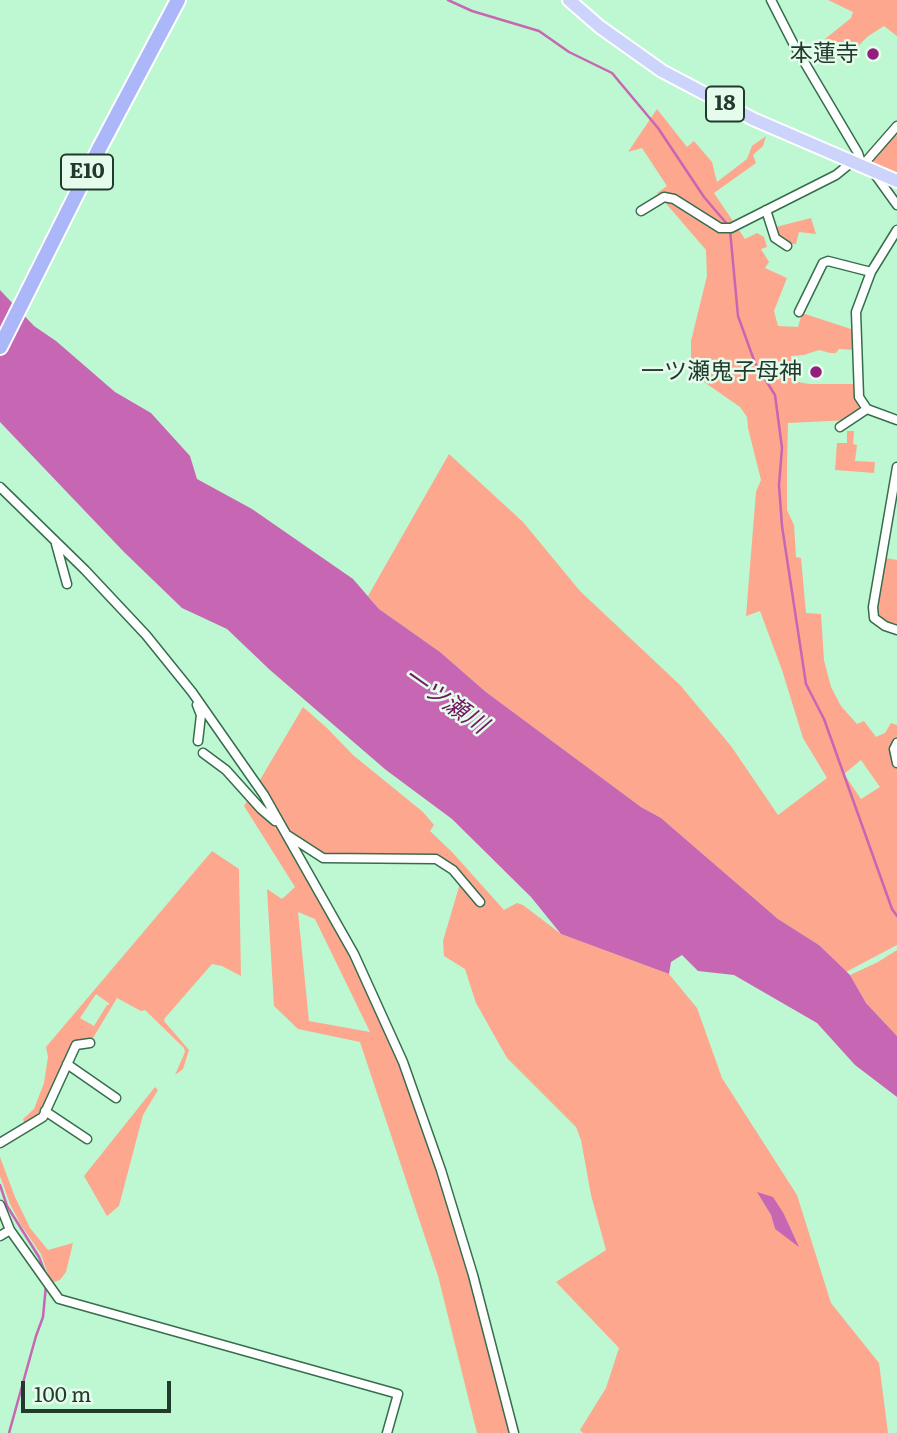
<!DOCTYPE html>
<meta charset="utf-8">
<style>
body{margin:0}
#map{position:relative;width:897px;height:1433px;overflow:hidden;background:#bdf8d2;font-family:Literata,serif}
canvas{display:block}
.scale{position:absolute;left:21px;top:1381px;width:150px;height:32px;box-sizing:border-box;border:4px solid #223a2b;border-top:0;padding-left:9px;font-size:21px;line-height:24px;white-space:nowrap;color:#223a2b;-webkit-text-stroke:5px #e5fcec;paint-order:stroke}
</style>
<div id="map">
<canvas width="897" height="1433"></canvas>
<div class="scale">100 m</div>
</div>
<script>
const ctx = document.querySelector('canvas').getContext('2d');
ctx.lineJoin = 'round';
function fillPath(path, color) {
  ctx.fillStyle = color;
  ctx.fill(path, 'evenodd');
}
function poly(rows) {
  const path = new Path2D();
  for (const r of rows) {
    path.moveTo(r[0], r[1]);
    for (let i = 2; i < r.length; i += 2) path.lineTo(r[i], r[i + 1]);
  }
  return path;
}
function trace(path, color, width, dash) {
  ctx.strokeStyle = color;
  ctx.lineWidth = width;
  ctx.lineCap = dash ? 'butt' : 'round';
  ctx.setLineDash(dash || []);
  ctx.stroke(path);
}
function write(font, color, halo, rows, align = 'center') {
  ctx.font = font + ' Literata,"Noto Sans JP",serif';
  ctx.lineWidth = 5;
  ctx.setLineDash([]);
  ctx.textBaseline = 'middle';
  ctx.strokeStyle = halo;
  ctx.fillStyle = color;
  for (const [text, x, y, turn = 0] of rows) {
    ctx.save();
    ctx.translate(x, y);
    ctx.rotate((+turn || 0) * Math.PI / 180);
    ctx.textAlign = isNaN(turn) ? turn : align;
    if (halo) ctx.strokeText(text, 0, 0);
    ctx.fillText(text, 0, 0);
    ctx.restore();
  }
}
fillPath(poly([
 [828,0,897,0,897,36,884,26,867,37,842,63,825,39,851,18,853,12],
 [657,109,687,147,694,141,712,162,717,182,747,159,752,146,766,136,763,146,753,155,756,163,714,193,745,239,757,233,764,237,767,247,761,249,769,262,765,268,787,278,774,311,778,326,798,327,802,313,857,331,857,350,839,349,836,353,830,353,819,350,804,355,791,356,793,381,809,384,858,384,867,409,851,420,788,423,787,465,787,510,794,525,796,557,801,558,806,613,821,614,824,660,831,687,841,706,857,724,864,721,876,737,885,733,891,723,897,725,897,945,846,972,819,945,778,919,661,818,641,807,486,692,440,652,379,609,368,596,449,454,523,522,580,591,680,685,731,746,778,815,827,778,803,738,782,670,760,611,746,616,756,492,761,480,748,428,747,417,740,407,697,377,691,357,691,341,707,276,706,250,657,193,667,186,642,148,628,152],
 [861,760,880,787,861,799,844,774],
 [893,132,897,136,897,174,866,161],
 [811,218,816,234,799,232,796,244,782,245,772,228],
 [847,431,854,431,853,444,857,445,855,461,875,462,874,473,835,470,837,443,847,443],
 [886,558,897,560,897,624,886,622,879,616,877,608],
 [303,707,327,728,353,755,423,812,434,825,430,831,452,852,504,910,517,903,523,905,561,934,669,974,697,1008,722,1078,797,1195,831,1303,879,1363,888,1433,583,1433,580,1430,606,1388,619,1348,556,1282,606,1250,591,1195,581,1140,576,1127,507,1058,476,1003,465,969,444,956,443,941,461,880,436,859,323,858,288,836,372,991,441,1170,514,1433,477,1433,438,1276,360,1042,298,1029,274,1006,267,889,282,899,295,887,244,806,250,796,278,824,257,785],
 [298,912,315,919,370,1032,309,1021],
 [758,1193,784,1214,798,1245,775,1229,771,1215],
 [212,851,239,869,241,976,222,966,212,964,165,1018,164,1021,189,1050,183,1069,175,1075,185,1052,184,1048,145,1010,141,1011,117,998,90,1043,76,1045,43,1117,26,1127,23,1119,34,1109,44,1083,48,1057,46,1047],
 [96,994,110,1004,107,1005,94,1026,80,1018],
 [897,950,897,1036,866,1003,850,975,878,962],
 [155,1087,158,1090,143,1115,119,1206,107,1216,84,1176],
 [0,1157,15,1197,30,1228,48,1250,73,1243,66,1272,60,1280,51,1283,41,1254,21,1225,10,1204,0,1176]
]), '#fda78f');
fillPath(poly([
 [0,290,34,326,56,341,115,392,151,413,190,456,197,479,252,509,353,579,379,609,440,652,486,692,641,807,661,818,778,919,819,945,850,975,866,1003,897,1036,897,1097,855,1065,817,1023,734,975,698,971,682,955,671,962,669,974,561,934,531,897,452,819,386,770,270,670,227,629,182,608,124,552,0,422],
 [757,1192,773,1197,784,1214,799,1247,775,1229,771,1215]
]), '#c766b2');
trace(poly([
 [448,0,472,11,539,31,569,52,612,73,658,128,704,197,727,224],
 [730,230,738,316,755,363,775,395,782,448,779,485,782,526,806,684,824,719,892,909,897,916],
 [0,1185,7,1206,39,1257,46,1275],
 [9,1433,36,1336,43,1317,46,1285]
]), '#c766b2', 2.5);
const minor = poly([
 [771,0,793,43,858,153,862,166,897,126],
 [874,173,897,205],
 [766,210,775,238,787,246],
 [641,211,664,197,674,199,720,228,731,228,836,175,852,162],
 [897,230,871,272,856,312,859,397,867,409,897,420],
 [799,312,823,263,828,261,871,272],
 [840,427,867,409],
 [897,467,873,607,874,618,885,626,897,630],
 [0,487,85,570,146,635,192,692,264,795,354,954,403,1062,441,1170,473,1275,514,1433],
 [56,544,67,584],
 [197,705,201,715,198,741],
 [897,743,894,749,897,763],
 [203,753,226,770,261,809,275,821],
 [289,836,323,858,436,859,453,870,480,902],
 [67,1064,116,1098],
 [45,1111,87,1139],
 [0,1143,43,1117,76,1045,90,1043],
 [0,1205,10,1230,59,1299,398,1394,387,1433],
 [0,1236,10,1230]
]);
const primary = poly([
 [569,0,600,27,662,71,753,119,897,181]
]);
const motorway = poly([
 [0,347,100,147,178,0]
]);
trace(minor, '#366d4d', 11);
trace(primary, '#fff', 16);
trace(motorway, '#fff', 18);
trace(minor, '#fff', 8);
trace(primary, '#cdd4fc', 12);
trace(motorway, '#acb7fa', 14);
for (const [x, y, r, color] of [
 [873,54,7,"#921e7e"],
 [816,372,7,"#921e7e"]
]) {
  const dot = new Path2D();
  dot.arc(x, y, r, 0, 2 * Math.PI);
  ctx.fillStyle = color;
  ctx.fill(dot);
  trace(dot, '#e5fcec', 2.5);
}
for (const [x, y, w] of [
 [725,104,38],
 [87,172,52]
]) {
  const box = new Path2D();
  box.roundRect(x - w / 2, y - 17.5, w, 35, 5);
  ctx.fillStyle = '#e5fcec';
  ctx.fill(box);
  trace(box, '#223a2b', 2);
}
write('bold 21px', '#223a2b', null, [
 ["18",725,104],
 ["E10",87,172]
]);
write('23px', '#223a2b', '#e5fcec', [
 ["本蓮寺",859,54],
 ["一ツ瀬鬼子母神",802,372]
], 'right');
write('italic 24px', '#711861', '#e5fcec', [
 ["一ツ瀬川",445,701,35]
]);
</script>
